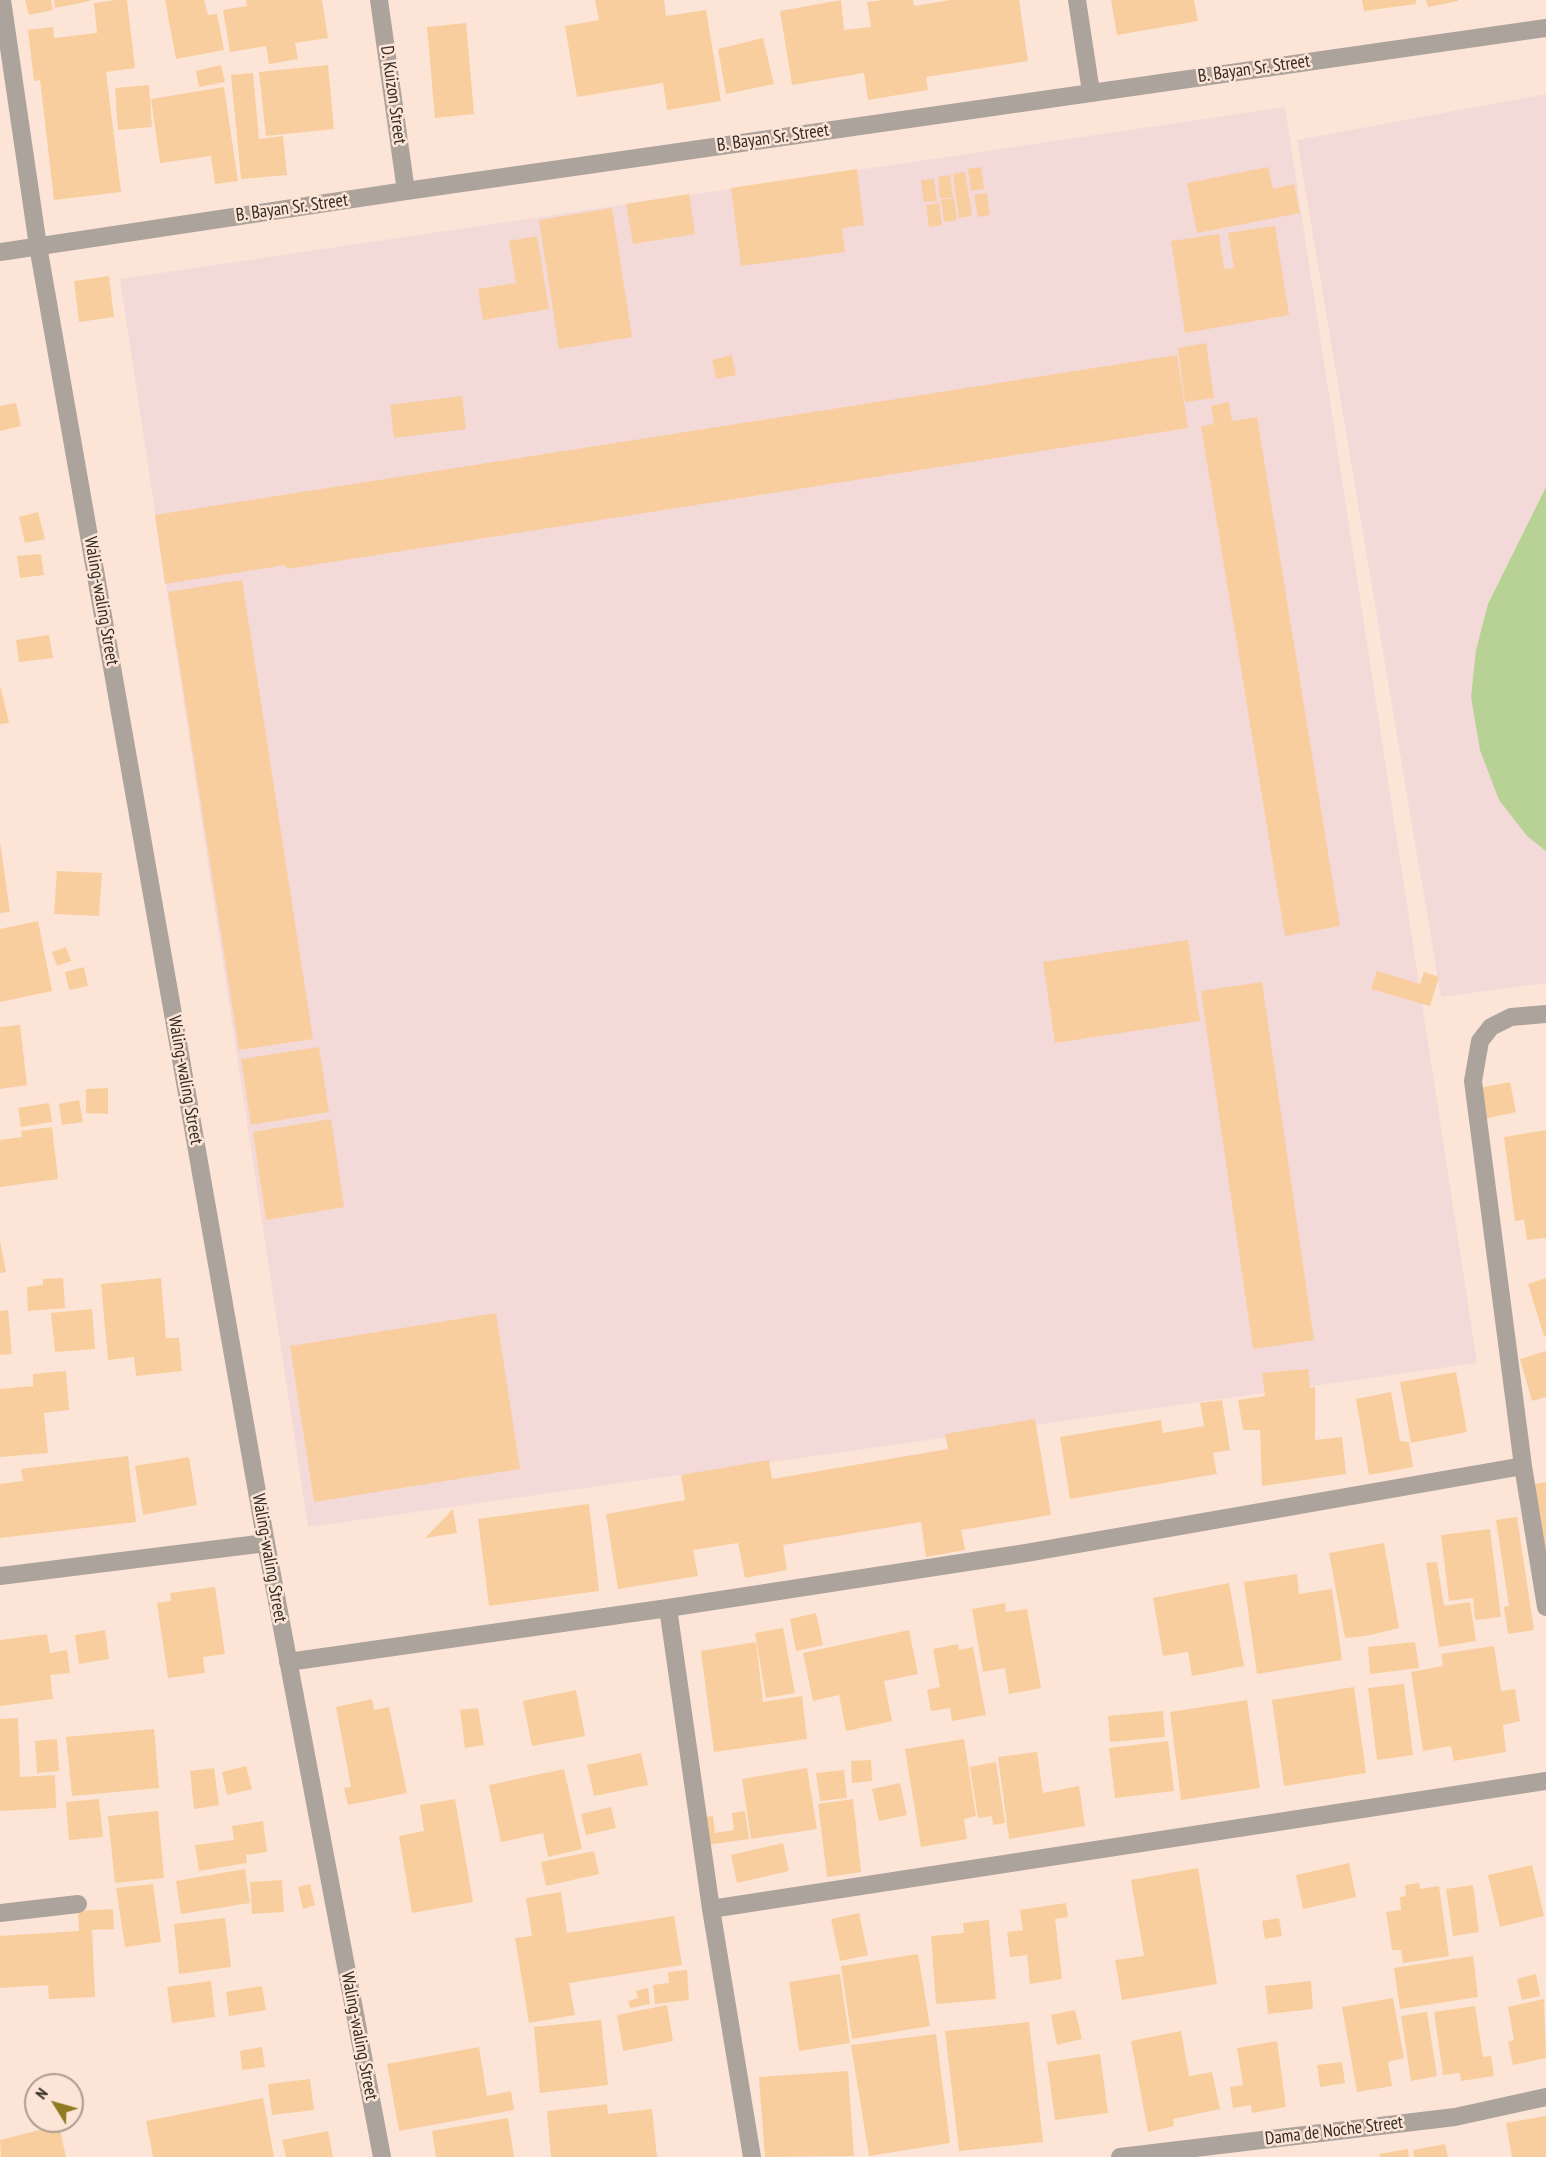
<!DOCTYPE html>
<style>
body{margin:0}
#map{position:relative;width:1546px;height:2157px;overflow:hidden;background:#fce5d6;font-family:"PT Sans Narrow",sans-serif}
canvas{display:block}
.north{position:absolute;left:24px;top:2073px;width:60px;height:60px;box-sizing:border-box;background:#fce5d6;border:2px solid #ac9b8f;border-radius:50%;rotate:307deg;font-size:16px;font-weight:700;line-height:24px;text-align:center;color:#332b25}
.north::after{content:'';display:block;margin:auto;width:21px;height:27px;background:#8f7c22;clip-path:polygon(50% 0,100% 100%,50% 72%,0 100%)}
</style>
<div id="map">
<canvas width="1546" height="2157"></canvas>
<div class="north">N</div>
</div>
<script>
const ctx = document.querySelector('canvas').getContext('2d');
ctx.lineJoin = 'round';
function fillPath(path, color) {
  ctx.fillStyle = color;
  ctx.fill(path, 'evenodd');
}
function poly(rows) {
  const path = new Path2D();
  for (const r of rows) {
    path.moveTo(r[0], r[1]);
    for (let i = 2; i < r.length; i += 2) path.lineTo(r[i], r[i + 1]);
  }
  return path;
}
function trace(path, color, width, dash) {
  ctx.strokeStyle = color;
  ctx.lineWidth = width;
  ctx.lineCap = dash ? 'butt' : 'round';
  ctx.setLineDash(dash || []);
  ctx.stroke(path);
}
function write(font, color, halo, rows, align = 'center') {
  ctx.font = font + ' "PT Sans Narrow",sans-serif';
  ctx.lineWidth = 5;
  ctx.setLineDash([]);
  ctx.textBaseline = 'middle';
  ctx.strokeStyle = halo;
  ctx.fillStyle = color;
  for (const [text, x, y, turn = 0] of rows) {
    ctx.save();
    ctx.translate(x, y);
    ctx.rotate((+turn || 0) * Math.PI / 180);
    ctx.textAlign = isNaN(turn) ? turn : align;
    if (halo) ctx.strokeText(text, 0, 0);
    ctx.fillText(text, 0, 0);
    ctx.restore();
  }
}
fillPath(poly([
 [1546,94,1546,983,1441,997,1297,140],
 [1285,107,1477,1363,308,1527,120,279]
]), '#f4d9d9');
fillPath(poly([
 [1546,487,1546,851,1527,836,1499,800,1480,750,1471,697,1476,650,1488,604]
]), '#b8d195');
fillPath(poly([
 [25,0,51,0,53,10,29,15],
 [54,0,89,0,90,1,55,8],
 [116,0,127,0,135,68,106,72,121,192,54,200,40,80,34,81,28,30,53,27,54,38,97,33,94,3],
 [165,0,204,0,208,15,217,14,224,50,176,59],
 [246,0,322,0,328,38,295,43,298,59,269,64,266,46,230,52,223,10,247,6],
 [595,0,664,0,666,16,706,10,721,101,667,110,663,83,577,97,565,26,599,20],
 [841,0,844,30,871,27,867,2,883,0,913,0,914,6,950,0,1019,0,1028,61,926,77,928,90,868,100,864,73,792,85,780,11],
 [1111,0,1194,0,1198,21,1117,35],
 [1362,0,1416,0,1416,4,1364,11],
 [1426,0,1458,0,1458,1,1428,7],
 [466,23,474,114,435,118,427,27],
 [763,38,774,84,726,94,718,49],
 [221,65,225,82,199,87,196,71],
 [328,65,334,129,266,136,259,72],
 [253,73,259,139,283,136,287,175,241,179,231,75],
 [149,85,152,127,118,130,115,88],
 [224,87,238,181,215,184,211,156,160,163,151,99],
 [981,167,984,189,971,191,968,169],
 [1268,167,1273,189,1294,184,1300,213,1197,233,1187,183],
 [857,169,864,225,842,228,845,252,741,266,731,188],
 [965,172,972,216,959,218,953,174],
 [950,175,953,197,940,199,938,177],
 [934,179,937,201,924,202,921,180],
 [987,193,990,215,978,217,974,195],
 [689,194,695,234,633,244,626,204],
 [954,198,957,220,944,222,941,200],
 [939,203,942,225,929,227,926,205],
 [612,208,632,337,559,349,539,220],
 [1275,226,1289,315,1185,333,1171,241,1219,234,1224,269,1234,268,1228,233],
 [537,236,549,309,483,320,478,289,516,283,509,241],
 [109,276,114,317,79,322,74,281],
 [1206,343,1214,398,1185,402,1178,348],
 [732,355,736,375,716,379,712,360],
 [1177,355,1188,428,287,569,286,565,165,584,155,515],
 [462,396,466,429,394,438,390,405],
 [1229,402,1232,421,1214,424,1211,406],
 [16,403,21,426,0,431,0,406],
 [1257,417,1340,926,1285,936,1201,426],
 [38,512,45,539,25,543,19,517],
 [41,554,44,575,20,578,17,556],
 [242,580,313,1039,239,1050,168,592],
 [49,635,53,658,19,662,16,640],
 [0,685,9,723,0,724],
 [0,841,10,912,0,913],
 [57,871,102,873,99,916,54,914],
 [38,921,52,991,0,1002,0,929],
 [1188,940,1200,1021,1055,1043,1043,962],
 [66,947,71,961,57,966,52,952],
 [84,967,88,986,69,990,65,972],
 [1377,971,1420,984,1424,972,1439,977,1430,1006,1371,989],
 [1262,982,1314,1340,1253,1349,1201,991],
 [20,1025,27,1085,0,1089,0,1027],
 [319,1047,329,1112,251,1125,241,1059],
 [1510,1082,1516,1112,1484,1119,1479,1088],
 [108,1088,108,1114,86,1113,86,1089],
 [79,1100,83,1122,62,1125,59,1104],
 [49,1103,52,1122,21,1127,18,1108],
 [331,1119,344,1207,266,1220,253,1132],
 [52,1127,58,1179,0,1187,0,1140,22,1137,21,1131],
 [1546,1130,1546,1238,1527,1240,1524,1220,1515,1221,1504,1137],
 [0,1241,6,1272,0,1273],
 [63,1278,65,1308,28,1311,27,1287,43,1285,43,1279],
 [161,1278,166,1338,179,1338,182,1371,136,1376,134,1357,108,1360,101,1284],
 [1546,1278,1546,1336,1544,1336,1528,1284],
 [92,1309,95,1349,55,1352,51,1313],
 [8,1310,12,1354,0,1355,0,1311],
 [496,1313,520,1469,314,1502,290,1346],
 [1546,1351,1546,1397,1532,1401,1520,1359],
 [1308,1369,1310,1388,1315,1387,1315,1440,1342,1437,1346,1474,1262,1486,1260,1430,1243,1430,1238,1400,1265,1396,1262,1373],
 [66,1371,69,1410,44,1413,48,1453,0,1457,0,1389,33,1386,33,1374],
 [1456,1372,1467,1432,1411,1443,1400,1382],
 [1391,1392,1400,1441,1409,1442,1413,1467,1369,1475,1356,1399],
 [1222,1400,1230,1450,1213,1453,1217,1474,1070,1499,1060,1437,1161,1420,1163,1433,1204,1426,1200,1403],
 [1035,1419,1051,1515,961,1530,965,1550,926,1557,921,1522,783,1545,787,1570,745,1578,738,1543,693,1550,698,1576,618,1589,606,1514,685,1500,681,1475,769,1460,772,1479,948,1449,945,1434],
 [128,1456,136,1522,0,1538,0,1484,23,1481,21,1469],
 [189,1457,197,1505,143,1515,135,1466],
 [1546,1482,1546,1558,1533,1484],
 [589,1504,599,1591,489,1606,478,1519],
 [453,1509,457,1533,425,1538],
 [1517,1517,1534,1630,1508,1634,1504,1607,1509,1606,1496,1520],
 [1490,1529,1501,1617,1475,1620,1473,1598,1449,1601,1441,1535],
 [1384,1543,1399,1628,1366,1636,1345,1638,1329,1553],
 [1437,1562,1444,1606,1470,1602,1476,1641,1439,1647,1426,1563],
 [1297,1574,1299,1594,1332,1589,1342,1660,1257,1674,1244,1582],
 [1229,1583,1244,1666,1192,1676,1188,1652,1163,1656,1153,1598],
 [215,1587,225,1654,203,1657,205,1673,168,1678,157,1603,171,1601,170,1593],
 [1005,1603,1006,1612,1027,1609,1041,1688,1009,1694,1005,1668,983,1672,972,1609],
 [816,1613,823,1645,796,1651,790,1619],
 [783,1628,795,1693,766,1698,755,1633],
 [105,1630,109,1659,79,1664,75,1635],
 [909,1630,918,1674,884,1681,892,1721,846,1731,839,1695,813,1701,803,1653],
 [47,1634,50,1653,67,1650,70,1673,50,1675,53,1699,0,1706,0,1640],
 [756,1642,763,1702,802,1696,807,1739,714,1752,701,1651],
 [1415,1642,1419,1668,1370,1674,1368,1647],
 [958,1644,959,1650,973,1647,986,1715,952,1721,950,1708,931,1711,927,1690,940,1687,933,1649],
 [1494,1646,1501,1691,1515,1689,1520,1721,1503,1725,1506,1752,1454,1761,1451,1746,1423,1751,1411,1672,1443,1666,1441,1654],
 [1404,1684,1413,1755,1377,1760,1368,1688],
 [1354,1687,1366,1773,1284,1786,1272,1700],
 [576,1690,585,1736,532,1746,523,1701],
 [372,1699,374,1710,389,1707,407,1793,348,1805,344,1788,351,1787,336,1707],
 [1247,1700,1260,1788,1181,1800,1170,1712],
 [478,1708,484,1745,465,1748,460,1710],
 [1163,1711,1165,1737,1110,1742,1108,1716],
 [18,1718,20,1777,55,1775,56,1808,0,1811,0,1719],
 [154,1729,159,1788,72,1796,66,1737],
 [57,1739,59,1771,37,1773,35,1741],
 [964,1739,976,1816,964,1819,967,1839,921,1847,905,1749],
 [1168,1741,1174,1791,1115,1798,1109,1748],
 [1037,1752,1043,1793,1079,1786,1085,1826,1009,1839,998,1757],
 [641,1753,648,1785,594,1796,587,1765],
 [871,1760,872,1781,852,1783,851,1761],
 [996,1762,1005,1823,993,1825,992,1816,978,1818,970,1767],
 [246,1766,252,1789,227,1795,222,1772],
 [214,1768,219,1805,194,1809,190,1771],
 [807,1768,817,1829,751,1839,742,1779],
 [564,1769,582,1849,548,1857,543,1833,501,1842,489,1785],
 [844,1770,847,1798,820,1801,816,1773],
 [900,1783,907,1815,879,1821,872,1789],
 [99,1799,103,1837,69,1840,66,1802],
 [455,1799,473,1902,412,1913,399,1836,424,1831,420,1805],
 [853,1799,861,1872,827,1877,818,1804],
 [611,1807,616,1828,586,1835,581,1814],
 [158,1811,164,1878,115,1883,108,1816],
 [745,1811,749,1839,706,1845,703,1817,713,1816,715,1833,734,1830,732,1813],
 [263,1821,267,1852,246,1855,247,1863,199,1871,195,1845,234,1840,232,1826],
 [783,1843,789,1871,737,1883,731,1855],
 [594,1851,599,1874,546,1886,541,1862],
 [1349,1863,1356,1897,1303,1909,1296,1875],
 [1532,1865,1544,1916,1500,1927,1488,1875],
 [1198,1868,1217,1984,1122,2000,1115,1960,1144,1956,1131,1880],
 [245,1869,250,1903,181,1914,176,1881],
 [282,1880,284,1912,252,1914,250,1882],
 [1419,1883,1420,1889,1439,1886,1449,1956,1403,1963,1401,1950,1392,1950,1386,1912,1401,1910,1400,1897,1406,1896,1405,1885],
 [153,1884,161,1942,125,1947,116,1888],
 [310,1884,315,1905,303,1909,298,1887],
 [1473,1885,1479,1932,1453,1936,1446,1889],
 [561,1892,567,1933,674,1916,682,1965,569,1983,575,2015,529,2023,515,1938,532,1936,526,1898],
 [1066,1903,1068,1917,1055,1919,1062,1979,1030,1984,1027,1955,1010,1957,1007,1932,1023,1930,1020,1910],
 [113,1909,114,1929,92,1930,95,1997,49,1999,48,1985,0,1988,0,1936,79,1931,78,1911],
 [859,1913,868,1955,840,1961,831,1919],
 [225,1918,231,1967,179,1974,174,1924],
 [1279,1918,1282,1936,1265,1939,1262,1921],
 [989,1920,996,1999,936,2004,931,1936,964,1933,963,1923],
 [918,1954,930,2026,852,2039,841,1966],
 [1473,1956,1478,1997,1400,2009,1394,1968],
 [687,1970,689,2000,655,2004,653,1985,669,1983,668,1972],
 [840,1974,850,2043,799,2051,789,1982],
 [1536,1974,1540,1996,1522,2000,1517,1979],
 [211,1981,215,2017,172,2023,167,1987],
 [1311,1981,1313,2009,1268,2014,1265,1986],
 [262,1986,266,2010,229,2016,226,1992],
 [648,1988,650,2004,630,2008,628,2001,638,1998,636,1991],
 [1393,1998,1404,2058,1388,2062,1392,2086,1357,2092,1342,2007],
 [1544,1999,1546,2058,1513,2065,1508,2042,1514,2040,1508,2007],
 [667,2005,673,2041,623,2051,617,2015],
 [1475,2006,1483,2057,1491,2056,1494,2076,1461,2081,1460,2073,1443,2075,1434,2012],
 [1075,2010,1082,2039,1057,2045,1051,2015],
 [1427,2012,1437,2076,1411,2081,1401,2016],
 [601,2020,608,2085,540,2093,534,2027],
 [1029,2022,1043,2142,959,2151,945,2031],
 [1181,2031,1189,2076,1212,2072,1220,2109,1173,2119,1174,2126,1148,2132,1131,2041],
 [936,2034,950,2143,869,2156,851,2045],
 [1277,2041,1286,2107,1252,2113,1251,2105,1233,2108,1230,2087,1243,2085,1237,2048],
 [262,2047,265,2067,242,2070,240,2051],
 [479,2047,487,2096,511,2091,514,2110,399,2131,387,2064],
 [1100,2054,1108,2113,1055,2120,1047,2062],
 [1342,2062,1345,2083,1320,2087,1317,2065],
 [848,2071,854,2156,765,2157,759,2077],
 [310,2079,314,2110,272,2115,268,2084],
 [263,2098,274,2157,153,2157,146,2121],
 [607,2104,608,2114,652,2109,657,2157,551,2157,547,2111],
 [1546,2116,1546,2157,1512,2157,1506,2123],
 [508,2118,514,2157,436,2157,432,2131],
 [59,2125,66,2157,1,2157,0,2140],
 [328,2131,333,2157,286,2157,282,2140],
 [1445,2144,1448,2157,1414,2157,1413,2150],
 [1408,2149,1409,2157,1380,2157,1379,2154]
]), '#f8ce9f');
trace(poly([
 [2,0,38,246,266,1543,382,2157],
 [379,0,406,191],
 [1077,0,1091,92],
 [0,252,406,191,1546,28],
 [1546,1014,1511,1017,1491,1027,1480,1041,1473,1081,1523,1466,1546,1607],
 [0,1576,266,1543],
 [668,1608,711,1909,752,2157],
 [288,1662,668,1608,1026,1553,1523,1466],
 [711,1909,1546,1781],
 [0,1913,78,1904],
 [1120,2157,1455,2117,1546,2097]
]), '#ada39d', 18);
write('18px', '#332b25', '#fce5d6', [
 ["B. Bayan Sr. Street",1254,69,-8],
 ["D. Kuizon Street",393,95,82],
 ["B. Bayan Sr. Street",773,138,-8],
 ["B. Bayan Sr. Street",292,208,-8],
 ["Waling-waling Street",101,601,80],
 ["Waling-waling Street",185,1080,80],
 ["Waling-waling Street",269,1558,80],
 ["Waling-waling Street",359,2036,79],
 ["Dama de Noche Street",1334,2131,-7]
]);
</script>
